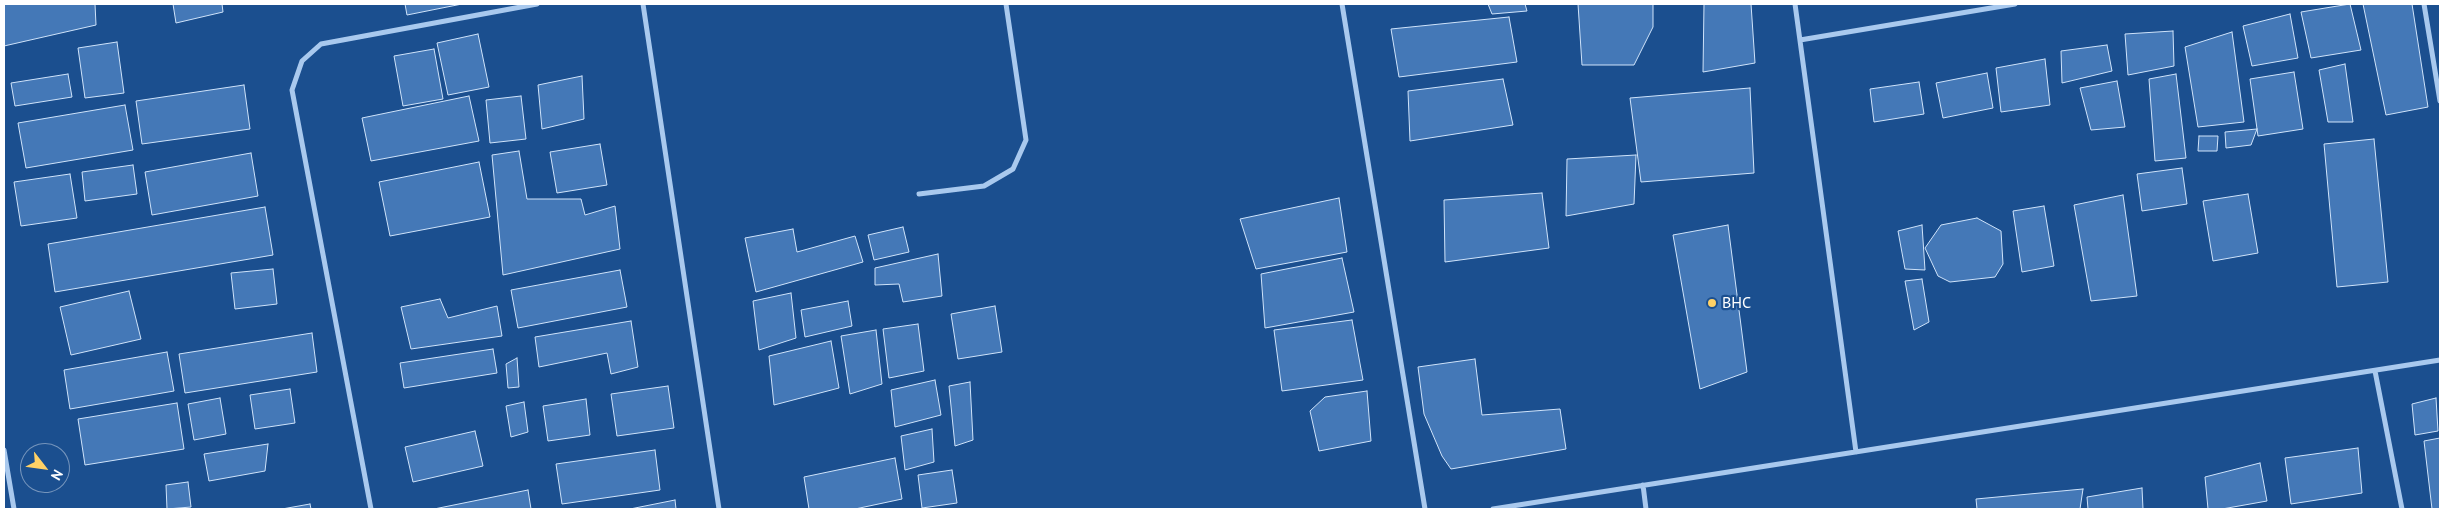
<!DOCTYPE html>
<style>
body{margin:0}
#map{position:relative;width:2444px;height:513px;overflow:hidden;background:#1b4f8f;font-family:"PT Sans",sans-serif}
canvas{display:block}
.frame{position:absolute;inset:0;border:5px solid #fff;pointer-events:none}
.north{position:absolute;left:20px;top:443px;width:50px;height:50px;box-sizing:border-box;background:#1b4f8f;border:1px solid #7695bc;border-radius:50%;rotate:120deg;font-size:14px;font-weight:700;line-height:20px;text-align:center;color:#fff}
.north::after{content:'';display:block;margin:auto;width:18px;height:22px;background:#ffd166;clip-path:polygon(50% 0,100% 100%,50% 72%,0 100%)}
</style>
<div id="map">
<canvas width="2444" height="513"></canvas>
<div class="frame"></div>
<div class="north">N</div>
</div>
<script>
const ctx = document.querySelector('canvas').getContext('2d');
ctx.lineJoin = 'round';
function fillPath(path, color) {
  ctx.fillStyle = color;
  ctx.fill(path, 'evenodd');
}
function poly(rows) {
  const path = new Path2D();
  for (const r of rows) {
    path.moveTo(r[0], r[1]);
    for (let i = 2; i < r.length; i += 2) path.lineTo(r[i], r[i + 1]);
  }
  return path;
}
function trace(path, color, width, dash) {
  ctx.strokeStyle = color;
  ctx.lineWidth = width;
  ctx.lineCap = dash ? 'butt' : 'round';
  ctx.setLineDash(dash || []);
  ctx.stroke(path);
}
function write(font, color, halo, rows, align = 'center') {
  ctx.font = font + ' "PT Sans",sans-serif';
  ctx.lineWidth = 4.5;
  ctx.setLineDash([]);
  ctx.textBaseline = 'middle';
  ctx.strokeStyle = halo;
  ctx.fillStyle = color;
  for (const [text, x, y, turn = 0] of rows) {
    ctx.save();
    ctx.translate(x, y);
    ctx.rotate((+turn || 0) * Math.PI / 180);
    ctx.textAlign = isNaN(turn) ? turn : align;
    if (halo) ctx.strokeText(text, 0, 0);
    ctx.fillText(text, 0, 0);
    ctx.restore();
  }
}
const building = poly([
 [4,4,95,4,96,25,4,46,4,4],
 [173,4,222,4,223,12,176,23,173,4],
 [405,4,462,4,407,15,405,4],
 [1488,4,1525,4,1527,11,1492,14,1488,4],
 [1578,4,1653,4,1653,27,1634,65,1582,65,1578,4],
 [1704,4,1751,4,1755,63,1703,72,1704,4],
 [2350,4,2361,50,2311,58,2301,12,2350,4],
 [2363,4,2412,4,2428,107,2386,115,2363,4],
 [2290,14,2298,58,2252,66,2243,26,2290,14],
 [1509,17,1517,62,1399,77,1391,29,1509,17],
 [2173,31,2174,66,2128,75,2125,34,2173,31],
 [2232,32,2244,122,2198,127,2185,47,2232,32],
 [478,34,489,87,448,95,437,43,478,34],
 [117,42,124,93,85,98,78,48,117,42],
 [2107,45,2112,71,2062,83,2061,51,2107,45],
 [434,49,443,99,403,106,394,56,434,49],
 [2045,59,2050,105,2001,112,1996,68,2045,59],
 [2345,64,2353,122,2328,122,2319,70,2345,64],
 [2294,72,2303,129,2258,136,2250,79,2294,72],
 [1987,73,1993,108,1943,118,1936,83,1987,73],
 [68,74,72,97,15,106,11,83,68,74],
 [2176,74,2186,158,2155,161,2149,79,2176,74],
 [582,76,584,119,542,129,538,85,582,76],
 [1503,79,1513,125,1410,141,1408,91,1503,79],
 [2117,81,2125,127,2091,130,2080,88,2117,81],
 [1919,82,1924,114,1874,122,1870,89,1919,82],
 [244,85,250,129,142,144,136,101,244,85],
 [1750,88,1754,173,1641,182,1630,98,1750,88],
 [469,96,479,141,371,161,362,118,469,96],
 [521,96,526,139,490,143,486,100,521,96],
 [125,105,133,150,26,168,18,123,125,105],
 [2257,129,2251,145,2226,148,2225,132,2257,129],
 [2199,136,2218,136,2217,151,2198,151,2199,136],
 [2374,139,2388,282,2337,287,2324,144,2374,139],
 [600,144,607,185,557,193,550,152,600,144],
 [519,151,527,199,581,199,585,215,615,206,620,249,503,275,492,155,519,151],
 [251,153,258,196,152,215,145,172,251,153],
 [1636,155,1634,204,1566,216,1567,159,1636,155],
 [479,162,490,217,390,236,379,182,479,162],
 [133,165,137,194,85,201,82,172,133,165],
 [2182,168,2187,204,2142,211,2137,174,2182,168],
 [70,174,77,218,21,226,14,182,70,174],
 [1542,193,1549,248,1445,262,1444,200,1542,193],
 [2248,194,2258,253,2213,261,2203,201,2248,194],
 [2123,195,2137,296,2091,301,2074,205,2123,195],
 [1339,198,1347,252,1256,269,1240,219,1339,198],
 [2044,206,2054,266,2022,272,2013,211,2044,206],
 [265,207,273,255,55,292,48,244,265,207],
 [1977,218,2001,231,2003,264,1995,277,1950,282,1938,276,1925,248,1941,225,1977,218],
 [1728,225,1747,372,1700,389,1673,235,1728,225],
 [1922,225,1925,270,1905,269,1898,231,1922,225],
 [903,227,909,252,874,260,868,235,903,227],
 [793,229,797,252,855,236,863,262,756,292,745,238,793,229],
 [938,254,942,296,903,302,899,284,875,285,875,268,938,254],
 [1342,258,1354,312,1265,328,1261,274,1342,258],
 [273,269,277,304,235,309,231,273,273,269],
 [620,270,627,307,518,328,511,290,620,270],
 [1922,279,1929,322,1914,330,1905,281,1922,279],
 [129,291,141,339,71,355,60,307,129,291],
 [791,293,796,338,759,350,753,301,791,293],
 [440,299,448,318,497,306,502,336,411,349,401,307,440,299],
 [848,301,852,326,805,337,801,310,848,301],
 [995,306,1002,352,958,359,951,314,995,306],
 [1352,320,1363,380,1282,391,1274,330,1352,320],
 [631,321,638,367,611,374,607,353,539,367,535,337,631,321],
 [918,324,924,371,889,378,883,329,918,324],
 [876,330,882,384,850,394,841,336,876,330],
 [312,333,317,372,185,393,179,354,312,333],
 [831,341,839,388,774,405,769,356,831,341],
 [493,349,497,373,404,388,400,363,493,349],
 [167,352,174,391,70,409,64,370,167,352],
 [517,358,519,387,508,388,506,364,517,358],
 [1475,359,1482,415,1560,409,1566,449,1451,469,1442,456,1424,414,1418,367,1475,359],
 [935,380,941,415,895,427,891,390,935,380],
 [970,382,973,440,955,446,949,386,970,382],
 [668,386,674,428,617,436,611,394,668,386],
 [290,389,295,423,255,429,250,395,290,389],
 [1367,391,1371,441,1319,451,1310,411,1325,397,1367,391],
 [220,398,226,434,194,440,188,404,220,398],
 [2436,398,2438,431,2415,435,2412,404,2436,398],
 [586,399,590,435,548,441,543,406,586,399],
 [524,402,528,432,511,437,506,406,524,402],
 [177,403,184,449,85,465,78,419,177,403],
 [932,429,934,462,905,470,901,436,932,429],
 [475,431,483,466,413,482,405,447,475,431],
 [2440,438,2440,509,2432,509,2424,441,2440,438],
 [268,444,265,471,209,481,204,454,268,444],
 [2358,448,2362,493,2291,504,2285,458,2358,448],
 [655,450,660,490,562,504,556,464,655,450],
 [895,458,902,499,855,509,809,509,804,477,895,458],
 [2260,463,2267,501,2222,509,2208,509,2205,477,2260,463],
 [952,470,957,503,922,508,918,475,952,470],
 [188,482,191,507,167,509,166,485,188,482],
 [2142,488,2143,509,2088,509,2087,497,2142,488],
 [2083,489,2080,509,1977,509,1976,499,2083,489],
 [528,490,531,509,434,509,528,490],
 [675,500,676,509,630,509,675,500],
 [310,504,311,509,282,509,310,504]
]);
fillPath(building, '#4478b7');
trace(building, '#cfe3fa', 1);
trace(poly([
 [643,4,719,509],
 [1342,4,1425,509],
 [1795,4,1856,452],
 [2424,4,2440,101],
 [1800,40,2015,4],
 [919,194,984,186,1013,169,1026,140,1006,4],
 [2375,371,2402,509],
 [4,450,14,509],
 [1643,485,1646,509],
 [371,509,292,90,302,61,321,44,537,4],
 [1493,509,2440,360]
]), '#a9c9ee', 5);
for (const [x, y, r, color] of [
 [1712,303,5,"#ffd166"]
]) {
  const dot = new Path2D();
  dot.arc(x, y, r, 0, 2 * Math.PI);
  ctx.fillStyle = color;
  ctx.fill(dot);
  trace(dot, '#1b4f8f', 2);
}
write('16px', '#fff', '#1b4f8f', [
 ["BHC",1722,303]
], 'left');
</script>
